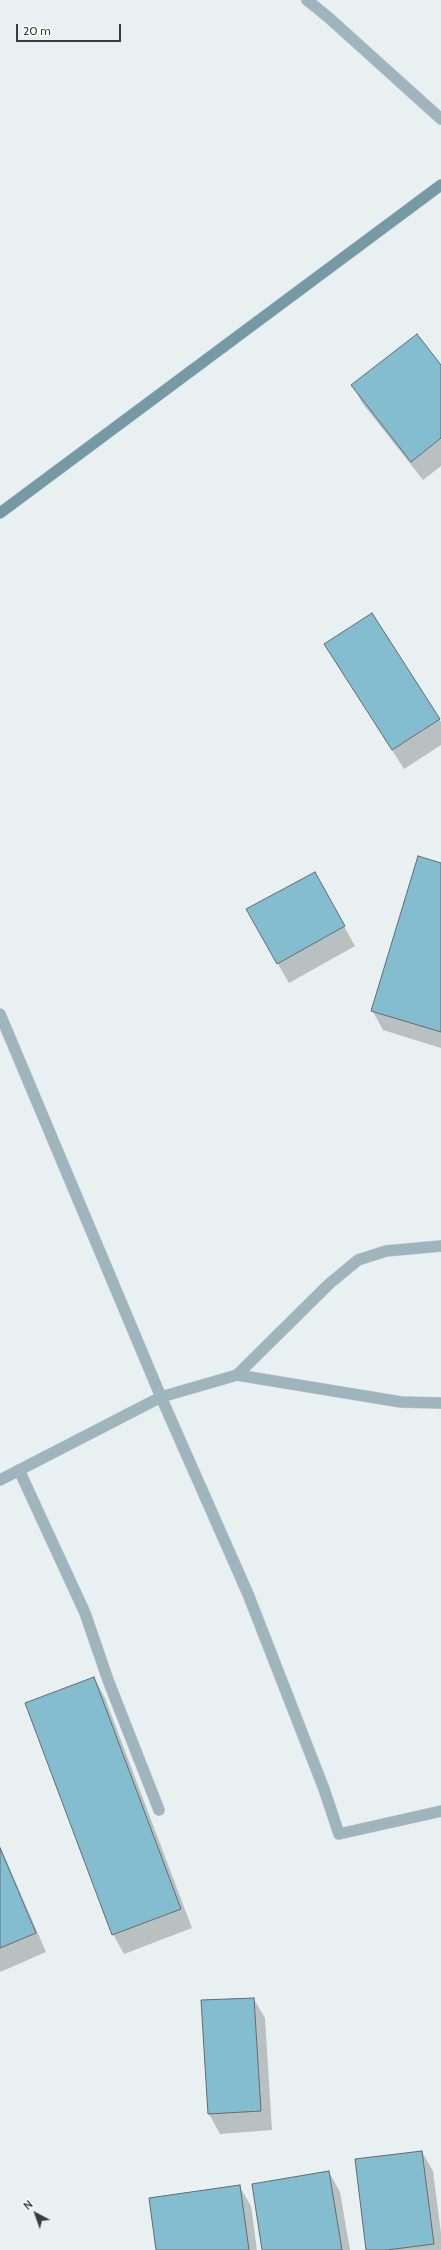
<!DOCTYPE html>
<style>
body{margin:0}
#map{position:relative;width:441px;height:2250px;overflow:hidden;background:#e8f0f2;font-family:Cabin,sans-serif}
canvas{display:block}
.north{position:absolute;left:16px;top:2194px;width:40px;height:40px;-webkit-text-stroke:3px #fff;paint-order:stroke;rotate:319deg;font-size:11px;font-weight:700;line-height:16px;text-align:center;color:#393c3d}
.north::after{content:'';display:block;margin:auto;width:14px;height:18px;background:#393c3d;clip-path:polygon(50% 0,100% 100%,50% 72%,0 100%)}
.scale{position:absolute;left:16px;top:24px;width:105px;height:18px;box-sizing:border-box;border:2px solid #393c3d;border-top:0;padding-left:5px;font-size:12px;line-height:14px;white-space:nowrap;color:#393c3d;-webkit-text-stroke:3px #fff;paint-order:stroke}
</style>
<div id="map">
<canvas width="441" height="2250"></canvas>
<div class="north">N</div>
<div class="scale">20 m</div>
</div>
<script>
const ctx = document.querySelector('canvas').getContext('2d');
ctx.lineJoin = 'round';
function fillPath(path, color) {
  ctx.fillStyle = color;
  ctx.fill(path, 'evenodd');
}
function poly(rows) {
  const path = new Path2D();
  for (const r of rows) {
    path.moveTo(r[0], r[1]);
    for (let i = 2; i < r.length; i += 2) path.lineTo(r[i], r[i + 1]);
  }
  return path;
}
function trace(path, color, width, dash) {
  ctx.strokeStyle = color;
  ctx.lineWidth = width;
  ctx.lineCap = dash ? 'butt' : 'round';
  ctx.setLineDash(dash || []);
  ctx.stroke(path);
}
fillPath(poly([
 [441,366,441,466,423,480,363,404,352,385],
 [372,615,441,722,441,745,404,769,326,645],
 [441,864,441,1048,383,1030,372,1010],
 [325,892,355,946,289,983,278,964],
 [94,1678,105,1698,192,1928,124,1954,113,1934],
 [0,1846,46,1952,0,1972],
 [254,1999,265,2018,272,2130,220,2134,209,2114,202,2001],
 [422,2152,433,2171,441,2233,441,2250,367,2250],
 [329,2172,340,2192,350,2250,263,2250],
 [240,2187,251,2206,257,2250,157,2250]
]), '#0003');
const building = poly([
 [417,334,441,365,441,438,411,462,351,385,417,334],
 [372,613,440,719,392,750,324,644,372,613],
 [418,856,441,863,441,1032,371,1011,418,856],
 [315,872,345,926,277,964,246,909,315,872],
 [94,1677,181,1909,112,1935,25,1703,94,1677],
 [0,1848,36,1933,0,1948,0,1848],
 [254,1998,261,2111,208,2114,201,2000,254,1998],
 [422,2151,434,2244,387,2250,366,2250,355,2159,422,2151],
 [329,2171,342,2250,262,2250,252,2184,329,2171],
 [240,2185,249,2250,156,2250,149,2198,240,2185]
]);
fillPath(building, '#85bdd0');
trace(building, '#646b6d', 1);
const minor = poly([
 [307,0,328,17,441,119],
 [0,1014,161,1397,248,1594,324,1789,339,1834,441,1811],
 [237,1375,329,1284,358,1260,386,1251,441,1246],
 [19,1470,85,1613,108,1680,159,1810],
 [0,1480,161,1397,237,1375,401,1402,441,1403]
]);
const secondary = poly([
 [0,513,441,185]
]);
trace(minor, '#c5ccce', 12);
trace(secondary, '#c5ccce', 12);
trace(minor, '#9eb5be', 11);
trace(secondary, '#7599a5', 11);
</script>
